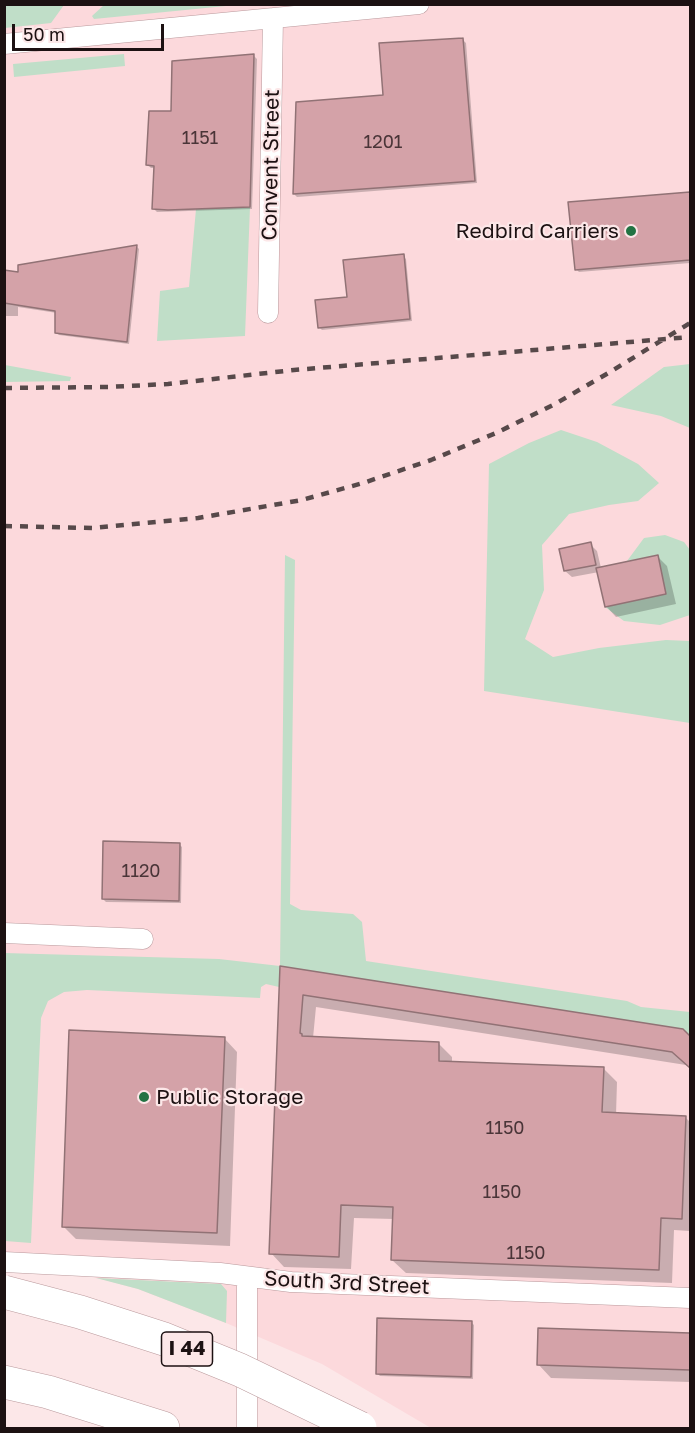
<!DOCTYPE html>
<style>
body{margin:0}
#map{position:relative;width:695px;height:1433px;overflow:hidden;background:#fce7e8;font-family:"Golos Text",sans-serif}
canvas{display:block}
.frame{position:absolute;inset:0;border:6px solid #1c1112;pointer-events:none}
.scale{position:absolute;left:12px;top:24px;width:152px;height:27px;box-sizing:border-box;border:3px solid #1c1112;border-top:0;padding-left:8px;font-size:18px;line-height:21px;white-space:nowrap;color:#1c1112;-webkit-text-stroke:4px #fce7e8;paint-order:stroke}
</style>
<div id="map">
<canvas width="695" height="1433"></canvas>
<div class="frame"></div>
<div class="scale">50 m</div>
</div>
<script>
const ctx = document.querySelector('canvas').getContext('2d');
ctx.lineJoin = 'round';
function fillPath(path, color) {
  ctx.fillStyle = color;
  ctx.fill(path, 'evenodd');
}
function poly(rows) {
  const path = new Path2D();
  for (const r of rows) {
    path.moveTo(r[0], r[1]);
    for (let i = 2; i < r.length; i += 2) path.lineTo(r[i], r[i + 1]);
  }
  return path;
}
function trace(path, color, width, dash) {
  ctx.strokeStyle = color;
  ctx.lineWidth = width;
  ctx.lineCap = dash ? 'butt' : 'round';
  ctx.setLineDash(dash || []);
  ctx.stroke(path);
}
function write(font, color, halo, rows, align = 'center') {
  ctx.font = font + ' "Golos Text",sans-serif';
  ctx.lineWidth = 4.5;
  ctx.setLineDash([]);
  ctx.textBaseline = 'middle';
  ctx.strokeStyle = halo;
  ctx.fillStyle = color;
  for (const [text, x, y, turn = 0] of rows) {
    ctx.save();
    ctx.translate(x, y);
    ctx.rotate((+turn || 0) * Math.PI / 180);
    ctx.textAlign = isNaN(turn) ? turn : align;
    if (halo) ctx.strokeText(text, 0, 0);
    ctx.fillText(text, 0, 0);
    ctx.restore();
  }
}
fillPath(poly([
 [4,5,690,5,690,1428,431,1428,322,1364,226,1323,138,1289,5,1253]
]), '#fcd9dc');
fillPath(poly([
 [5,4,64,4,64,5,51,23,5,28],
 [104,5,104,4,236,5,94,19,92,16],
 [124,54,125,66,14,77,13,64],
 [250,207,245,336,157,341,160,291,189,287,196,209],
 [690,364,690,428,661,416,611,405,664,367],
 [5,365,71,377,70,381,5,382],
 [561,430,597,442,638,464,659,483,638,501,609,505,569,514,542,545,544,590,525,639,553,657,599,648,666,640,690,641,690,723,484,691,489,464,529,443],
 [665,535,684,542,690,550,690,615,660,625,624,621,605,607,666,594,658,555,627,561,644,538],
 [285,555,295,560,290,904,301,910,353,914,362,922,366,961,627,1001,641,1007,690,1012,690,1036,682,1029,280,966,279,987,266,984,261,987,260,998,87,990,64,992,48,1001,41,1018,31,1243,5,1241,4,953,219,959,280,966],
 [96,1278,221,1284,227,1291,226,1323,138,1289]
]), '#c0dec8');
fillPath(poly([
 [463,40,466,43,477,183,297,197,294,194,385,96],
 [254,56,257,59,252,209,157,212,154,209,156,168,151,168,148,165,172,113],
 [690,193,690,263,579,272,576,269,570,204],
 [137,247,139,249,129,344,59,335,56,332,57,313,18,307,18,316,4,316,4,272,19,273],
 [403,256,406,259,412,321,322,330,319,327,349,298],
 [590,544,597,551,601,568,657,556,667,566,676,604,616,617,606,606,599,572,572,577,565,571],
 [179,844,182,847,181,903,106,902,103,899],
 [281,968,682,1031,690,1038,690,1068,686,1065,316,1007,313,1038,439,1044,452,1057,452,1063,604,1069,617,1082,616,1115,685,1117,690,1122,690,1231,674,1230,672,1283,406,1273,392,1260,394,1219,354,1218,351,1269,284,1267,271,1253],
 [224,1038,237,1052,230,1246,76,1239,63,1226],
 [471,1322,474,1325,473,1379,380,1376,377,1373],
 [539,1329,690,1334,690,1382,551,1378,538,1364]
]), '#0003');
const building = poly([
 [463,38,475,181,293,194,296,102,383,95,379,43,463,38],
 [254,54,250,207,168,210,152,209,154,166,146,165,149,111,171,111,172,61,254,54],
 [690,192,690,260,575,270,568,202,690,192],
 [137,245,127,342,55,333,55,311,4,303,4,270,18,272,18,265,137,245],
 [404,254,410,319,318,328,315,300,347,297,343,260,404,254],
 [591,542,596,565,564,571,559,549,591,542],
 [658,555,666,594,605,607,596,568,658,555],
 [103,841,180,843,179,901,102,899,103,841],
 [280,966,683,1029,690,1036,690,1068,672,1052,303,995,300,1033,302,1034,302,1036,439,1042,439,1061,604,1067,602,1112,686,1116,682,1219,661,1218,659,1270,391,1260,393,1207,341,1205,339,1257,269,1254,280,966],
 [69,1030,225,1037,217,1233,62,1227,69,1030],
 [377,1318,472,1321,471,1377,376,1374,377,1318],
 [538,1328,690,1333,690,1370,537,1365,538,1328]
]);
fillPath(building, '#d4a2a8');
trace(building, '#917275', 1.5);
const minor = poly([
 [4,44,419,4],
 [268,313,273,18],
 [4,933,143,939],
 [4,1262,220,1273,291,1282,690,1298],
 [247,1277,247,1428]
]);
const motorway = poly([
 [4,1382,48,1392,163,1428]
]);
trace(minor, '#ba999c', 21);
trace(motorway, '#ba999c', 34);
trace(minor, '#fff', 20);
trace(motorway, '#fff', 33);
trace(poly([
 [4,388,108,387,168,384,294,370,690,337],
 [4,526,92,528,198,518,302,500,363,483,431,460,496,433,555,404,610,372,690,323]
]), '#57494a', 4.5, [8, 8]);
const motorwayBridge = poly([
 [4,1292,80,1312,164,1339,240,1370,360,1428]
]);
trace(motorwayBridge, '#ba999c', 34, []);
trace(motorwayBridge, '#fff', 33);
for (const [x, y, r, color] of [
 [631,231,6,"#227343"],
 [144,1097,6,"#227343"]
]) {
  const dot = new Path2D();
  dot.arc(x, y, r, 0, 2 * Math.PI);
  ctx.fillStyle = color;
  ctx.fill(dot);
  trace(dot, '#fce7e8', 2);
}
write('18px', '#4a3538', null, [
 ["1151",200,138],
 ["1201",383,142],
 ["1120",141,871],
 ["1150",505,1128],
 ["1150",502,1192],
 ["1150",526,1253]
]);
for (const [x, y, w] of [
 [187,1349,51]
]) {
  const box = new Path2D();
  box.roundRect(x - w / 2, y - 17, w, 34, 4.5);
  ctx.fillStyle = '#fce7e8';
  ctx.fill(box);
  trace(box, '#1c1112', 1.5);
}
write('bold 20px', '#1c1112', null, [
 ["I 44",187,1349]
]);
write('21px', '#1c1112', '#fce7e8', [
 ["Convent Street",271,165,-89],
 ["South 3rd Street",347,1283,3]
]);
write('21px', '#1c1112', '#fce7e8', [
 ["Redbird Carriers",619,231],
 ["Public Storage",156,1097,"left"]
], 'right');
</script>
